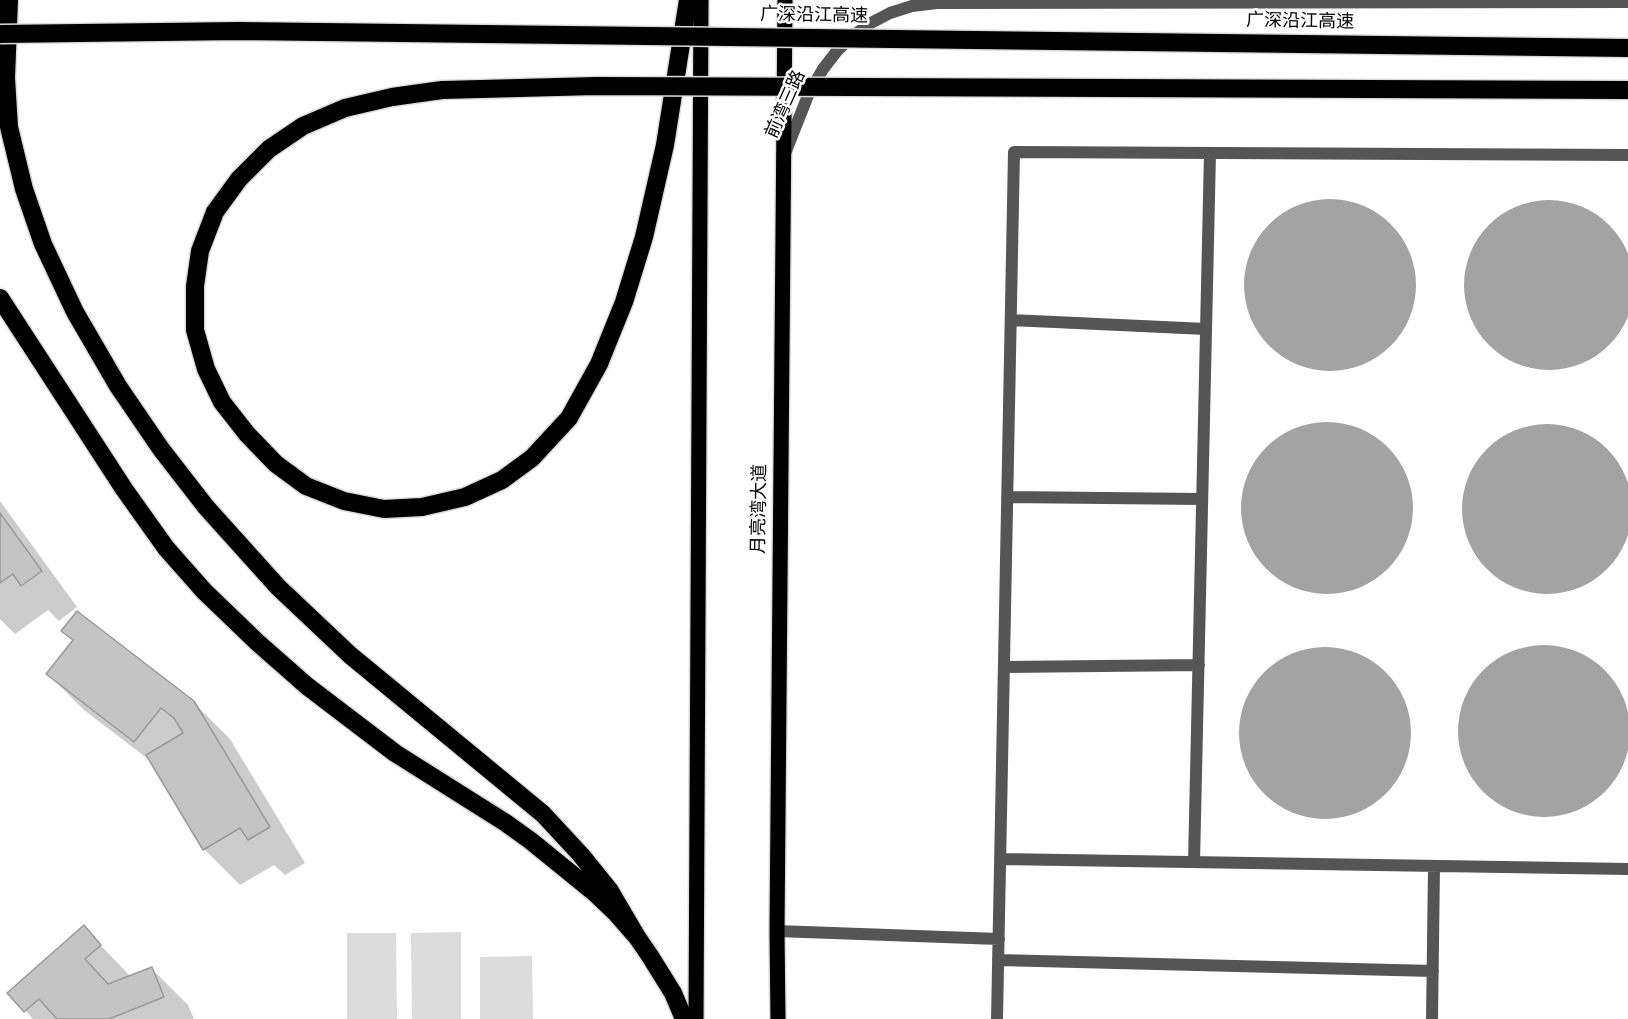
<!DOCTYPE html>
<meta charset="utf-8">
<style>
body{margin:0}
canvas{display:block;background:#fff}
</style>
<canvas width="1628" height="1019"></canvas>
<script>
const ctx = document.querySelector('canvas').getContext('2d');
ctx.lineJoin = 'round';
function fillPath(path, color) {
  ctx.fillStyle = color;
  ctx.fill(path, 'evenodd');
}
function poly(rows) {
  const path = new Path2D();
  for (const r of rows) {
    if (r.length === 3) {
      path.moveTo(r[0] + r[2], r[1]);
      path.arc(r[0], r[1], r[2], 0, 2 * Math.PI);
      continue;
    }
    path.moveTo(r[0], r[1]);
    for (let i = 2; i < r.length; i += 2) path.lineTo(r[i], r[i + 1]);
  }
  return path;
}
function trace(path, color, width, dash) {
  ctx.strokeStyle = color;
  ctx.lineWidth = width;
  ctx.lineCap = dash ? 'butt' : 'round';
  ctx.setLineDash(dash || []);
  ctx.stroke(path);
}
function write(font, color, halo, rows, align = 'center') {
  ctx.font = font + ' Overpass,"Noto Sans SC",sans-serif';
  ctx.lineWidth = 5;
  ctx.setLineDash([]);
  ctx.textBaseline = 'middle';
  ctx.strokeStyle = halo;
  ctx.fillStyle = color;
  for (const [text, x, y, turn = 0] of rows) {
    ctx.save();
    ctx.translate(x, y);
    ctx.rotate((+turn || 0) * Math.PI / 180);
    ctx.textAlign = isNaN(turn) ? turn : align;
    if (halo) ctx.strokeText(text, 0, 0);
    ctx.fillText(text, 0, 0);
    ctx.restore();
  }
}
fillPath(poly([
 [461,932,461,1019,412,1019,411,933],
 [347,933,396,933,397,1019,347,1019],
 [532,956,533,1019,480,1019,480,957]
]), '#dcdcdc');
fillPath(poly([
 [1330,285,86],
 [1549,285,85],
 [1327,508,86],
 [1547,509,85],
 [1544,731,86],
 [1325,733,86]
]), '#a3a3a3');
fillPath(poly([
 [0,501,77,607,59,621,48,610,15,634,0,619],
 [63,631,193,702,230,739,305,863,285,875,274,865,240,885,204,849,152,762,84,710,48,674,73,641],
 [84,928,131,977,152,969,188,1005,194,1019,33,1019,9,993]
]), '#0003');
const building = poly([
 [0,513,42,571,21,586,13,574,0,583,0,513],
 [77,611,194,701,270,827,248,840,240,828,203,850,146,755,183,733,174,718,161,708,134,742,46,674,73,640,61,631,77,611],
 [84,925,101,945,85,959,108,984,152,967,164,997,109,1019,57,1019,39,999,24,1012,7,993,84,925]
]);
fillPath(building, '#c4c4c4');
trace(building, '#999', 1.5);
const primary = poly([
 [696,1019,701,0],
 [778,1019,777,931,785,0]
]);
const motorway = poly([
 [9,0,6,78,9,127,24,189,43,244,75,312,118,386,161,449,206,507,278,587,350,655,543,814,581,855,610,891,637,937],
 [215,212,200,251,195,286,195,330,206,369,222,402,247,434,276,464,306,486,344,501,384,509,422,507,465,497,502,480,532,458,569,418,599,364,624,302,644,237,665,145,688,0],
 [0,298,124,489,166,548,204,591,257,642,307,686,395,753,506,823,531,841,595,893,616,913,637,937,650,956,673,993,684,1019]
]);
trace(primary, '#dbdbdb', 18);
trace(motorway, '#dbdbdb', 21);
trace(poly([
 [1011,320,1206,329],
 [1007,497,1202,499],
 [1004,667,1199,665],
 [1000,859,1628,869],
 [1194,862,1210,153],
 [777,931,999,939],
 [998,960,1433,971],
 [997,1019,1014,152,1628,155],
 [1432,1019,1434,866]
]), '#555', 12);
trace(poly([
 [786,151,809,93,823,69,837,51,854,35,869,24,890,13,912,6,937,3,1628,2]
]), '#555', 12);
trace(primary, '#000', 15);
trace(motorway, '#000', 18);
const motorwayBridge = poly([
 [0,34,239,31,1628,48],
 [215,212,239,179,269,149,303,126,345,108,392,97,442,90,596,86,1628,90]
]);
trace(motorwayBridge, '#dbdbdb', 21, []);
trace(motorwayBridge, '#000', 18);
write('18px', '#000', '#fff', [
 ["广深沿江高速",814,17,1],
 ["广深沿江高速",1300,23,1],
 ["前湾三路",787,105,-66],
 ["月亮湾大道",761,509,-89]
]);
</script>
